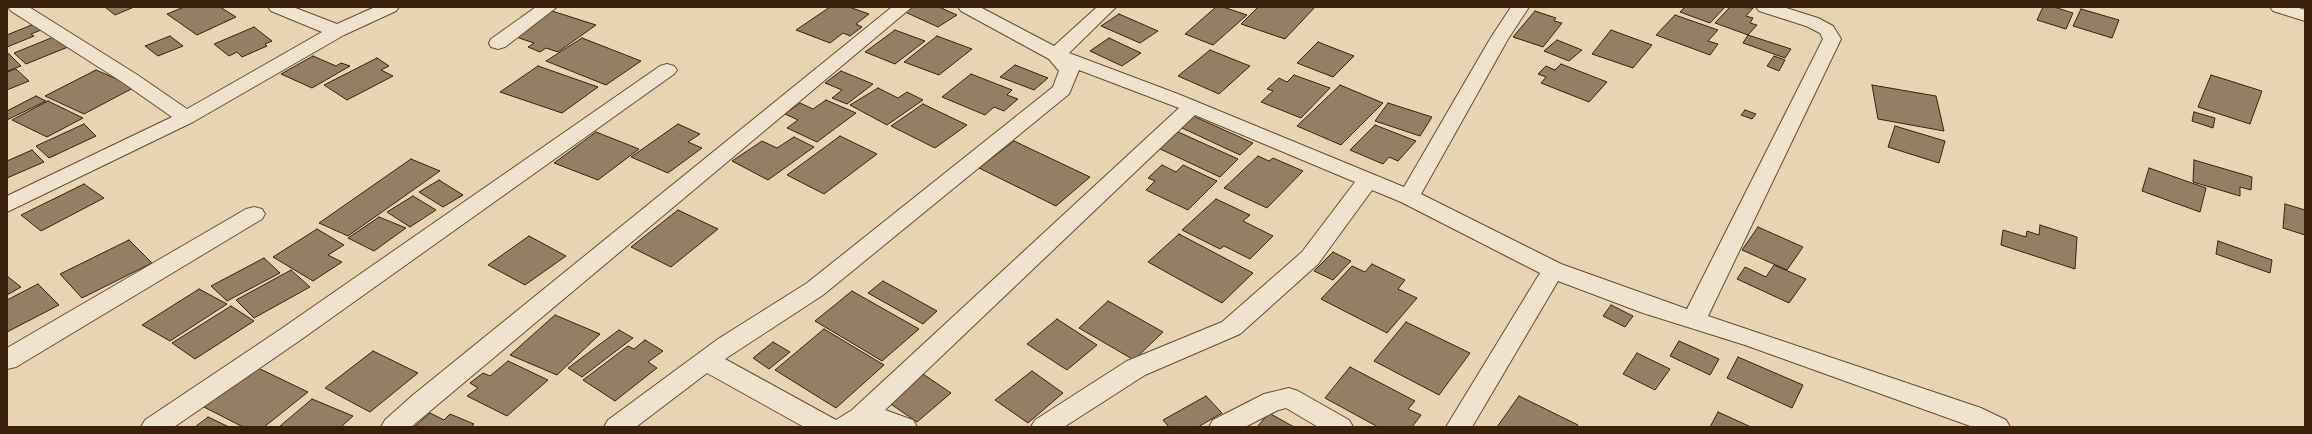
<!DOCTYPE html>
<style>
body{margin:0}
#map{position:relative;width:2312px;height:434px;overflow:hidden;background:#e7d4b3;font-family:"Sorts Mill Goudy",serif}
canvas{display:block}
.frame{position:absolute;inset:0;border:8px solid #3c220a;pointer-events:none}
</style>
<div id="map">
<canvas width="2312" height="434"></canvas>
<div class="frame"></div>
</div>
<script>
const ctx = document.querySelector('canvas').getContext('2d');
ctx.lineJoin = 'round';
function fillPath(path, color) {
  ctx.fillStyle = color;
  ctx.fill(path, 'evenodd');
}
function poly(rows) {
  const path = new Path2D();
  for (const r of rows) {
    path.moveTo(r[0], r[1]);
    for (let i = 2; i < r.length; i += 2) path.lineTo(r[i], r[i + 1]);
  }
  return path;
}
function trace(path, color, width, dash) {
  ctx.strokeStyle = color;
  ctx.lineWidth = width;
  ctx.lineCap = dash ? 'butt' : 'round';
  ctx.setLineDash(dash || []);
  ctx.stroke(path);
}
const building = poly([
 [105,7,134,7,115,15,105,7],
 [184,7,220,7,236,17,197,35,167,14,184,7],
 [830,7,849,7,869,14,856,24,862,27,850,36,843,33,830,43,796,30,830,7],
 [913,7,939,7,957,15,938,27,905,12,913,7],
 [1216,7,1223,7,1247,15,1213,45,1185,34,1216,7],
 [1258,7,1315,7,1285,39,1241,24,1258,7],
 [1685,7,1725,7,1710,23,1680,12,1685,7],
 [1730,7,1753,8,1746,16,1753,18,1750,23,1757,25,1748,35,1715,23,1730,7],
 [2043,7,2054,7,2073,13,2066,29,2037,20,2043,7],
 [2081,9,2119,20,2112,38,2073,26,2081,9],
 [552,11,596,25,558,52,546,48,540,52,528,47,534,43,513,36,552,11],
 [1535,11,1556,18,1554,21,1562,23,1543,47,1513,37,1535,11],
 [1119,14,1158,31,1140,43,1101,26,1119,14],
 [1675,15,1718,30,1708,41,1718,44,1710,55,1656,35,1675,15],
 [34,24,41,30,31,34,34,36,7,47,7,35,34,24],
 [254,27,272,41,265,44,267,46,242,57,237,52,229,56,214,44,254,27],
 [895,30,925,41,895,64,865,52,895,30],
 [1611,30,1652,45,1633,68,1592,54,1611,30],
 [1748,35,1791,49,1785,58,1743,43,1748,35],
 [56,36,68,47,26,64,14,53,56,36],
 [170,36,183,46,158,56,145,46,170,36],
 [937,36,972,49,939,75,904,62,937,36],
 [582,38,641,61,606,85,546,61,582,38],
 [1109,38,1141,53,1122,66,1090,51,1109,38],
 [1557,40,1582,50,1569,61,1544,51,1557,40],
 [1318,42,1354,56,1333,77,1297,63,1318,42],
 [1210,50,1250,66,1219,94,1178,76,1210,50],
 [9,54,21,66,7,71,7,55,9,54],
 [313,56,336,66,341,63,350,66,312,88,281,74,313,56],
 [1774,56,1785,60,1779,71,1767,66,1774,56],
 [377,58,389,66,381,70,393,76,347,100,324,85,377,58],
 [1561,64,1607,82,1589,102,1541,83,1546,77,1538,74,1546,66,1555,70,1561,64],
 [1015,65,1048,78,1034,90,1000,77,1015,65],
 [538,66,598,87,562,113,500,92,538,66],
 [16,69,29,81,7,90,7,72,16,69],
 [96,70,135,87,84,114,45,96,96,70],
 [841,71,873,84,847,104,832,98,842,90,825,83,841,71],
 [971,74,1012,90,1007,95,1018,99,1004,111,994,107,985,115,942,97,971,74],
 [1294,75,1330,88,1301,118,1261,102,1273,91,1267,89,1279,78,1287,82,1294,75],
 [2211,75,2262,91,2250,124,2198,107,2211,75],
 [1340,85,1383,103,1341,145,1297,126,1340,85],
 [1872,85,1936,96,1944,131,1878,119,1872,85],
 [878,88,898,98,907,92,923,100,887,125,850,105,878,88],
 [36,96,46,101,7,120,7,111,36,96],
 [826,100,856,113,817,142,787,128,798,120,785,114,800,103,813,109,826,100],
 [48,101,83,118,47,137,12,120,48,101],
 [1388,103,1432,117,1420,136,1375,121,1388,103],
 [923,104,967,125,935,148,891,126,923,104],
 [1745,110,1756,114,1752,119,1741,115,1745,110],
 [2194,112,2215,118,2213,128,2192,121,2194,112],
 [1193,116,1253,143,1240,155,1180,127,1193,116],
 [84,124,96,136,49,158,36,146,84,124],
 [678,124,700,134,688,142,702,148,668,173,631,157,678,124],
 [1375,125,1416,141,1398,161,1389,157,1383,164,1350,150,1375,125],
 [1895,126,1945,141,1939,163,1888,147,1895,126],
 [1176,131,1238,159,1220,177,1156,147,1176,131],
 [596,132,639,149,598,180,554,163,596,132],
 [840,136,877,154,824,194,787,175,840,136],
 [794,137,814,147,768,180,732,161,762,141,777,148,794,137],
 [1014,141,1090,177,1056,206,979,168,1014,141],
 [32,150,44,162,7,178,7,161,32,150],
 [1258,156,1269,161,1273,158,1303,171,1267,208,1224,188,1258,156],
 [411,159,440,171,348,236,319,223,411,159],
 [2194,160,2252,177,2251,190,2240,187,2240,196,2193,182,2194,160],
 [1162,165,1176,172,1183,165,1217,181,1188,210,1146,190,1155,181,1148,178,1162,165],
 [2149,168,2206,188,2200,212,2142,191,2149,168],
 [439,180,463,195,443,207,419,192,439,180],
 [84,184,104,198,41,231,21,215,84,184],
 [413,196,436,210,410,227,387,212,413,196],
 [1216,199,1250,215,1243,221,1273,236,1250,259,1224,246,1220,249,1182,230,1216,199],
 [2285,204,2305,210,2305,235,2283,228,2285,204],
 [678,210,718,229,671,267,631,247,678,210],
 [379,217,406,228,374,251,348,238,379,217],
 [2040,225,2077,237,2075,269,2001,245,2003,230,2026,237,2027,231,2039,235,2040,225],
 [1758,227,1803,247,1787,270,1742,250,1758,227],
 [317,229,344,245,328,255,342,262,313,281,273,257,317,229],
 [1179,234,1253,273,1222,303,1148,262,1179,234],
 [529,236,566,256,525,285,488,265,529,236],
 [129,240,152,263,82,298,60,274,129,240],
 [2218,241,2272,260,2270,273,2216,254,2218,241],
 [1333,252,1351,261,1333,280,1314,271,1333,252],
 [264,258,280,273,227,301,211,286,264,258],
 [1372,264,1405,280,1398,289,1417,298,1387,333,1321,299,1352,266,1365,272,1372,264],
 [1774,265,1806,279,1789,303,1737,279,1745,267,1766,277,1774,265],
 [291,270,310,287,254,318,236,300,291,270],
 [7,276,21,287,7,295,7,276],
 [883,281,937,311,923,324,868,293,883,281],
 [38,284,59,305,7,332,7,300,38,284],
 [199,289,227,304,170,341,142,325,199,289],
 [852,291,919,329,882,361,815,321,852,291],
 [1108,301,1163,332,1134,360,1079,328,1108,301],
 [1611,305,1633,316,1625,327,1603,316,1611,305],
 [231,306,254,321,195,359,172,343,231,306],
 [555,315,600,334,557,375,510,355,555,315],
 [1057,319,1097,345,1067,370,1027,344,1057,319],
 [1406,322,1470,353,1439,395,1374,361,1406,322],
 [824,329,884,365,836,408,775,370,824,329],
 [619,330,633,338,582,377,568,368,619,330],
 [645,340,663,351,648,362,657,368,615,401,583,380,628,346,634,349,645,340],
 [1679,341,1719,359,1710,375,1670,356,1679,341],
 [773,342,790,352,769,369,753,358,773,342],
 [373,351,418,373,370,412,325,388,373,351],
 [1637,353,1670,369,1655,390,1623,374,1637,353],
 [1738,357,1803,385,1792,408,1727,378,1738,357],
 [508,361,548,380,507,416,467,396,478,388,470,383,483,373,490,376,508,361],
 [256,367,308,392,264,427,243,427,204,407,256,367],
 [1350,367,1415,401,1408,409,1421,415,1412,427,1378,427,1325,398,1350,367],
 [917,370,951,393,917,422,882,398,917,370],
 [1032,371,1063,393,1028,423,995,400,1032,371],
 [1206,396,1222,413,1198,427,1169,427,1163,420,1206,396],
 [1519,396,1578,425,1577,427,1497,427,1519,396],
 [312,399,353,416,341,427,279,427,312,399],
 [1718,412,1751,427,1710,427,1718,412],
 [430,413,444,420,450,414,474,424,471,427,414,427,430,413],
 [1269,413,1294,427,1257,427,1269,413],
 [208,417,229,427,195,427,208,417]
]);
fillPath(building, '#957f62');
trace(building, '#3c220a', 1);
const minor = poly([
 [8,7,29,7,136,74,187,109,322,32,271,11,268,7,293,7,337,24,375,7,399,7,396,11,344,35,193,122,7,212,7,196,172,117,122,82,11,11,8,7],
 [536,7,557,7,505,47,498,49,491,47,489,43,491,39,536,7],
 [892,7,912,7,411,427,381,427,385,420,413,395,892,7],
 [958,7,980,7,1054,46,1097,7,1116,7,1069,53,1178,94,1404,187,1490,39,1511,7,1529,7,1508,39,1421,194,1561,264,1687,309,1823,39,1820,33,1806,26,1759,11,1756,7,1783,7,1818,18,1833,26,1841,39,1708,316,1981,408,2006,420,2010,427,1973,427,1745,345,1643,313,1558,281,1472,427,1446,427,1540,273,1401,202,1372,190,1318,264,1240,334,1145,375,1064,427,1031,427,1035,420,1127,361,1222,322,1302,252,1355,182,1195,115,885,410,913,420,917,427,804,427,707,373,636,427,604,427,608,420,718,339,807,283,1053,87,1059,71,1049,59,961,11,958,7],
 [1079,70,1179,108,852,410,836,420,725,359,823,295,1069,94,1079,70],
 [2270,7,2296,7,2305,10,2305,21,2273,11,2270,7],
 [667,64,674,66,677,70,674,74,299,341,174,427,141,427,145,420,281,329,660,66,667,64],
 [254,207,262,209,265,214,262,219,16,367,7,369,7,348,246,209,254,207],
 [1289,388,1298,391,1349,420,1353,427,1318,427,1286,408,1278,410,1245,427,1209,427,1213,420,1264,394,1289,388]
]);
trace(minor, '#674e34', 2);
fillPath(minor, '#efe3ce');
</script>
